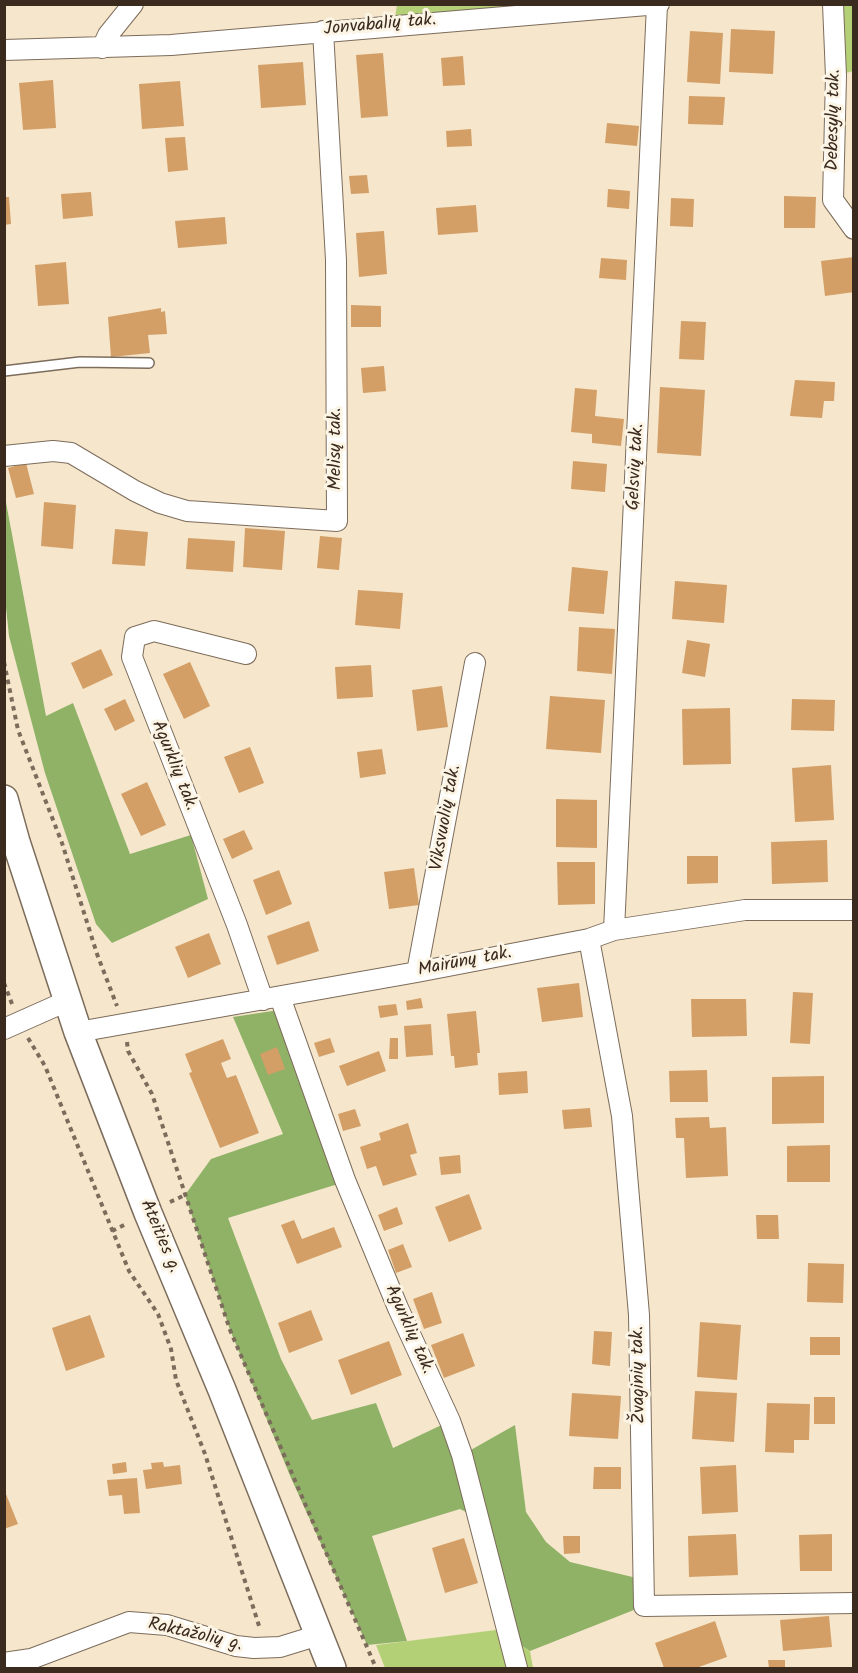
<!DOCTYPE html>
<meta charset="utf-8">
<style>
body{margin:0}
#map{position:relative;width:858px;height:1673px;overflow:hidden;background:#f5e6cc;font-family:Kalam,sans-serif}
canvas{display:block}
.frame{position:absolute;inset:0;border:6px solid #3b2a1e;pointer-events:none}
</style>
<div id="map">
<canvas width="858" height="1673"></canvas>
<div class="frame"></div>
</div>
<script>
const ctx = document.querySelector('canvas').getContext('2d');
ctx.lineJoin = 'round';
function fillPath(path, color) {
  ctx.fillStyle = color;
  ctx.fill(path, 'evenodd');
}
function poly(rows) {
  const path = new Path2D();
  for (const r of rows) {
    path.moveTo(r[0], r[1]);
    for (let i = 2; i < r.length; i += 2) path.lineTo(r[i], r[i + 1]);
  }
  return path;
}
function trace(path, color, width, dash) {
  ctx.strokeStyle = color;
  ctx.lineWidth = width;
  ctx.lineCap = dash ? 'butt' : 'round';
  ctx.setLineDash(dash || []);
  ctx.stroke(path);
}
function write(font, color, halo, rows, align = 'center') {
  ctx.font = font + ' Kalam,sans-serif';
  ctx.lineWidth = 6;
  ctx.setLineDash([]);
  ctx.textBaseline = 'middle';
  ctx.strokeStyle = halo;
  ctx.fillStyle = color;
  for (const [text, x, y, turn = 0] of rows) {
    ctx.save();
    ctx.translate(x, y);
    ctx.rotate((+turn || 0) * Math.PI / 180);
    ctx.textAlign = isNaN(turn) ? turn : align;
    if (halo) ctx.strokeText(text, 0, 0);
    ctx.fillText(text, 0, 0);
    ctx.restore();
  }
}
fillPath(poly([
 [397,5,659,5,394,25],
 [833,5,853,5,853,71,836,76],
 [496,1630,530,1651,533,1668,385,1668,376,1645]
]), '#b4d076');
fillPath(poly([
 [5,497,46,716,73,703,130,854,191,835,208,899,112,943,96,924,45,773,9,636,4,589],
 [279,1010,338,1184,228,1218,281,1359,312,1420,376,1403,393,1448,450,1421,462,1455,515,1425,526,1512,546,1542,570,1562,645,1580,644,1606,530,1651,511,1639,478,1518,460,1509,372,1536,407,1641,367,1645,291,1478,230,1330,185,1195,211,1159,283,1134,233,1017]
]), '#8fb267');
fillPath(poly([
 [731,29,775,31,773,74,729,72],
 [690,31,723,33,720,84,687,82],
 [383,53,388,116,361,118,356,55],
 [463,56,465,85,443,86,441,58],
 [303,62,306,105,261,108,258,65],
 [53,80,56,128,23,130,19,83],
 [180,81,184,126,142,129,139,84],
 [689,96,725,97,723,125,688,124],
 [607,123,639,126,637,146,605,143],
 [471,129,472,146,447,147,446,131],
 [185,137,188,170,168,172,165,138],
 [367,175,369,193,351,194,349,176],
 [608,189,630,191,629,209,607,207],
 [91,192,93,216,63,219,61,194],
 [784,196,816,197,815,228,784,228],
 [4,197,9,197,11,224,4,225],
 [671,198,694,199,693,227,670,226],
 [476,205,478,232,438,235,436,208],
 [225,217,227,244,178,248,175,221],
 [384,231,387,274,359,277,356,233],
 [854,257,854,292,825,296,821,261],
 [601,258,627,260,626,280,599,278],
 [66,262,69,304,38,306,35,265],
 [351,305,381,306,381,327,351,327],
 [161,308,161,312,165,311,167,334,148,335,150,353,111,357,108,317],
 [681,321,706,322,704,360,679,359],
 [384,366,386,391,363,393,361,368],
 [795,380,835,382,834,401,824,401,822,418,790,416],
 [660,387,705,390,701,456,657,453],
 [575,388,597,390,595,416,624,419,621,446,592,443,592,434,571,432],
 [573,461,607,464,605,492,571,489],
 [26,463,34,494,16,498,8,468],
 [44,502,76,505,73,549,41,546],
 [245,528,285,531,282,570,243,567],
 [115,529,148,532,145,566,112,564],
 [320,536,342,538,339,570,317,568],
 [188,538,235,541,233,572,186,569],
 [572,567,608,571,604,614,568,611],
 [675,581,727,585,724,623,672,619],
 [358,590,403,593,400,629,355,625],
 [579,627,615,629,612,674,577,671],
 [687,640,710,644,705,677,682,673],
 [101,649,113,675,83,689,71,663],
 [190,662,210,706,184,719,163,674],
 [371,665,373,697,337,699,335,667],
 [442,686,448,727,417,731,412,690],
 [550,696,605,700,601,753,546,749],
 [125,699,135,721,115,731,104,709],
 [792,699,835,700,834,731,791,730],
 [730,708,731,764,683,765,682,709],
 [250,747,264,783,239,793,224,757],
 [382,749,386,774,360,778,357,752],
 [831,765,834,820,795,822,792,768],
 [147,782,166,825,141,836,121,794],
 [556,799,597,800,597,848,556,847],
 [244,830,253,849,232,859,223,839],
 [827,840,828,882,772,884,771,842],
 [687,856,718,856,718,883,687,884],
 [557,862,595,862,595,904,558,905],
 [414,868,419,905,389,909,384,872],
 [279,870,292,904,266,915,253,880],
 [309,921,319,951,277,965,267,936],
 [209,933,221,964,188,978,175,947],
 [579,983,583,1017,542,1022,537,988],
 [793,992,813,993,810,1044,790,1043],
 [421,998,423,1008,407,1010,406,1001],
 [691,999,746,999,747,1036,692,1037],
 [396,1004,398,1015,380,1018,378,1006],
 [476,1011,480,1053,477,1053,478,1065,455,1068,454,1056,451,1056,447,1014],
 [431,1024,433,1055,406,1057,404,1026],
 [330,1038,335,1052,319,1057,314,1043],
 [390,1038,398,1038,398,1059,389,1059],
 [223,1039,231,1059,221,1063,227,1078,236,1075,259,1133,220,1148,189,1073,192,1072,185,1054],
 [277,1047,285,1069,268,1075,260,1054],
 [379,1051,386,1071,347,1086,339,1066],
 [707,1070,708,1102,670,1102,669,1071],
 [527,1071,528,1093,499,1095,498,1073],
 [824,1076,824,1123,772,1124,772,1077],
 [590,1108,592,1127,564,1129,562,1110],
 [355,1109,361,1126,343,1131,338,1114],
 [709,1117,710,1128,726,1127,728,1176,686,1178,684,1138,676,1138,675,1118],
 [408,1123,417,1153,410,1155,417,1175,383,1186,376,1166,367,1169,360,1147,381,1140,379,1133],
 [830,1145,830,1182,787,1182,787,1146],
 [460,1155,461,1173,441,1175,439,1157],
 [469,1194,482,1229,449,1242,435,1207],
 [397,1207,403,1224,384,1231,378,1215],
 [756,1215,778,1215,779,1239,757,1239],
 [294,1220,302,1239,334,1227,342,1247,297,1264,281,1225],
 [403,1244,412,1267,396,1273,388,1250],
 [808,1263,844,1264,843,1303,807,1302],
 [432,1292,442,1323,424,1329,413,1299],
 [311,1310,323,1340,289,1353,278,1323],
 [90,1315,105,1357,66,1371,52,1328],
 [700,1322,741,1325,737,1380,697,1377],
 [594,1331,612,1332,610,1366,592,1364],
 [463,1333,475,1366,444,1378,431,1345],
 [810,1337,840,1337,840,1355,810,1355],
 [389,1341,402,1375,351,1395,338,1360],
 [695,1391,737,1393,734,1442,692,1439],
 [572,1393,621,1396,618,1439,569,1436],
 [814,1397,835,1397,835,1424,814,1424],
 [767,1403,810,1404,809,1440,794,1440,794,1453,765,1452],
 [126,1462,127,1472,113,1474,112,1464],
 [163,1462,164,1467,180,1465,182,1484,146,1489,143,1470,152,1469,151,1463],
 [736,1465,738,1512,702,1514,700,1467],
 [594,1467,621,1467,621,1489,593,1489],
 [137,1478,140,1513,124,1514,122,1495,109,1496,107,1480],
 [4,1489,18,1524,4,1529],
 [736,1534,738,1575,689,1577,688,1536],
 [832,1534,832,1571,800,1571,799,1535],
 [563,1536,580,1536,580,1553,564,1554],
 [464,1538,478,1583,445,1593,432,1548],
 [829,1616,832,1647,783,1651,780,1620],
 [715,1621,727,1657,696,1668,664,1668,655,1643],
 [768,1660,785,1660,785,1668,769,1668]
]), '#d39f66');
const lane = poly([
 [4,371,80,362,149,363]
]);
const street = poly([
 [833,4,836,76,833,200,854,229],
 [102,48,108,35,133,4],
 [4,50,171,45,659,4],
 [4,456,53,451,71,453,135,491,160,503,187,511,337,521,336,260,323,31],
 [246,654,154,631,135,637,132,657,237,925,263,1000],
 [614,930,657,5],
 [589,939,622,1116,639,1315,644,1606,854,1603],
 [417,972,475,663],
 [280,997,345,1180,398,1308,450,1421,462,1455,517,1668],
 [4,1029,67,1001],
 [78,1032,417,972,589,939,614,930,745,910,854,910],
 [4,1663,31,1659,129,1622,167,1625,236,1646,254,1648,280,1647,319,1635]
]);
const secondary = poly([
 [4,799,16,842,78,1032,148,1213,222,1390,332,1668]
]);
trace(lane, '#7c6c5b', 12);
trace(street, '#7c6c5b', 22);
trace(secondary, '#7c6c5b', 30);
trace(poly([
 [4,662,18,730,62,843,97,954,117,1006],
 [4,983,12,1004],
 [28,1038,45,1066,129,1271,158,1314,171,1349,176,1380,205,1454,260,1629],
 [127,1042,128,1051,152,1094,230,1330,376,1668],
 [170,1202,185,1195],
 [112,1231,128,1223]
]), '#7c6c5b', 4, [4.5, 4.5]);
trace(lane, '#fff', 9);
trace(street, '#fff', 20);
trace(secondary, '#fff', 27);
write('18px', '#3b2a1e', '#fcf5e5', [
 ["Jonvabalių tak.",380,26,-5],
 ["Debesylų tak.",835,120,-89],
 ["Melisų tak.",337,449,-90],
 ["Gelsvių tak.",637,467,-87],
 ["Agurklių tak.",173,766,68],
 ["Viksvuolių tak.",447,818,-80],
 ["Mairūnų tak.",465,963,-11],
 ["Ateities g.",159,1237,67],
 ["Agurklių tak.",408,1330,66],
 ["Žvaginių tak.",640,1375,-91],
 ["Raktažolių g.",195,1636,13]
]);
</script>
